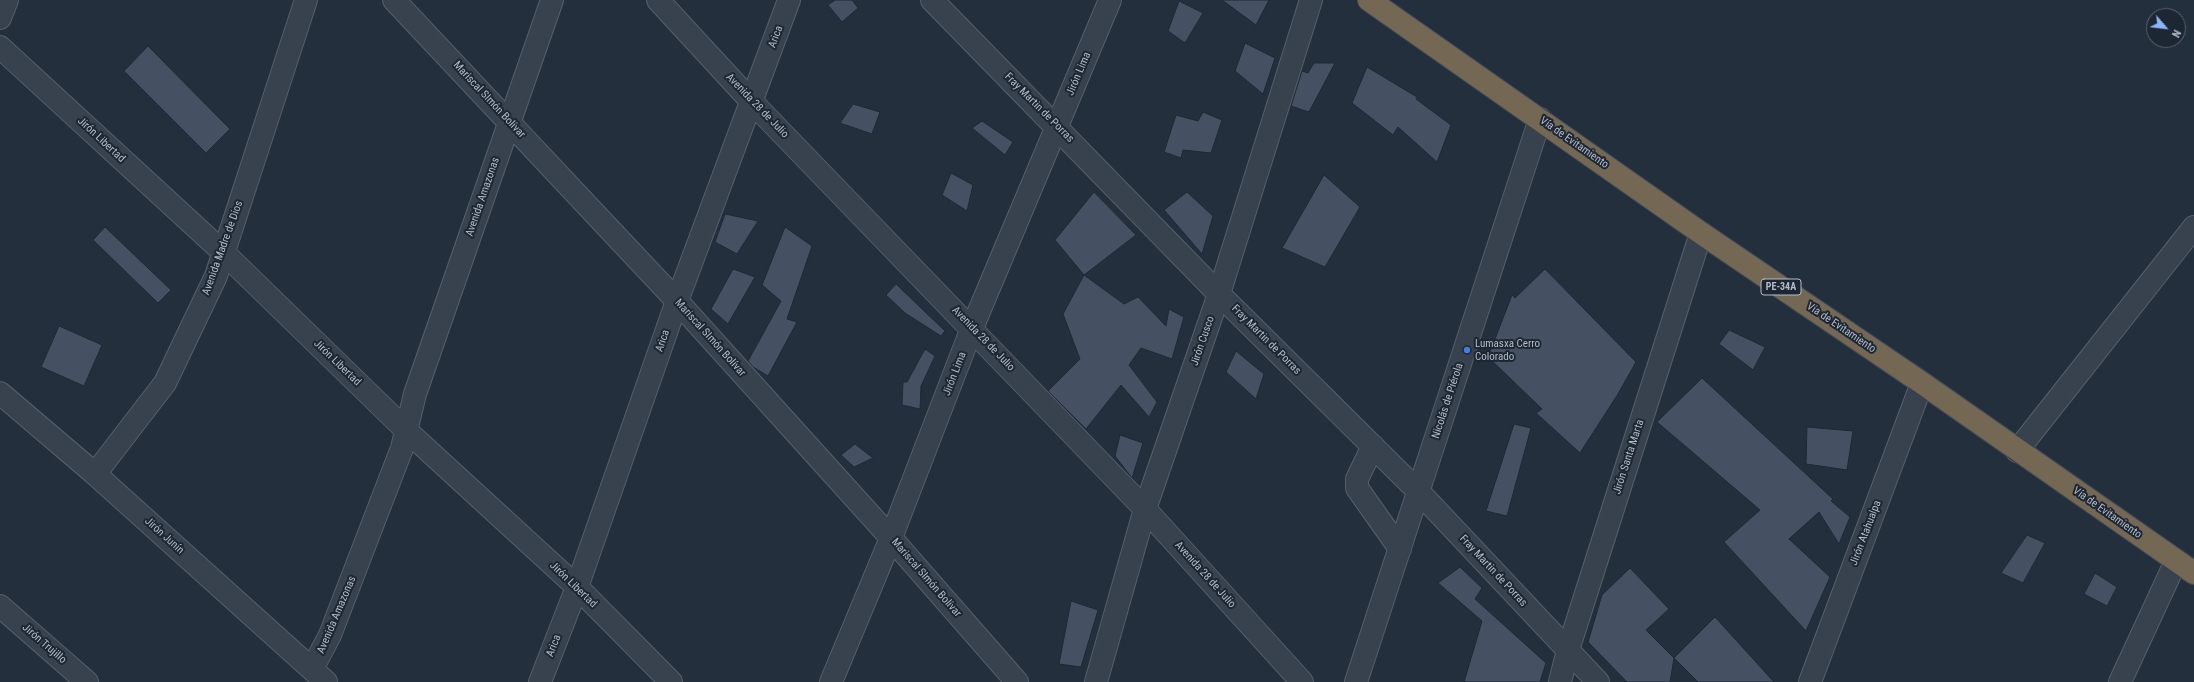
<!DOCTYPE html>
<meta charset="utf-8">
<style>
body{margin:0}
#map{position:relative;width:2194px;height:682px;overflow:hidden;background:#242f3e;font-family:"Roboto Condensed",sans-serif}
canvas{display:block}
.north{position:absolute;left:2146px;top:8px;width:40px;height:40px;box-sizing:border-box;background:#1d2633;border:1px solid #59626f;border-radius:50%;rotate:118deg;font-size:11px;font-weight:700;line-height:16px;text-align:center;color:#b4bcc9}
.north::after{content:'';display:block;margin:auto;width:14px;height:18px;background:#8ab4f8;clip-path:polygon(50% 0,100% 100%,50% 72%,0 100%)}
</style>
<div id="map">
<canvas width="2194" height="682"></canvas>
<div class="north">N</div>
</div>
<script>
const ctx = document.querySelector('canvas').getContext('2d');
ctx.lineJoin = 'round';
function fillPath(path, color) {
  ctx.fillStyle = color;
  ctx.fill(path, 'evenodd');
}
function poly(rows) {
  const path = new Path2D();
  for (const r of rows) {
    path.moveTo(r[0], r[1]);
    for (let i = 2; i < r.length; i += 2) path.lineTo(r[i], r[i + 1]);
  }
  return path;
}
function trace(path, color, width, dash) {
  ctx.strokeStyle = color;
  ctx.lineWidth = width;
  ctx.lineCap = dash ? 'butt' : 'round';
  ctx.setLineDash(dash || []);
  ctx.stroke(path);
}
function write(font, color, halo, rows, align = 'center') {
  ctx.font = font + ' "Roboto Condensed",sans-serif';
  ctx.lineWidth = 4;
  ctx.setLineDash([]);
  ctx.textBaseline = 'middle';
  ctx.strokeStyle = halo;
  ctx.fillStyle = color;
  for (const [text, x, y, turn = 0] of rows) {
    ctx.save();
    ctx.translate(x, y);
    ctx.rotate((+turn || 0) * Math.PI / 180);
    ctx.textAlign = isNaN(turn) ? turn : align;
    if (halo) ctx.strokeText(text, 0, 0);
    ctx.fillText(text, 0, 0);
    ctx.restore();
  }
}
const building = poly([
 [835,0,852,0,858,8,842,22,828,5,835,0],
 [1222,0,1269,0,1256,25,1222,0],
 [1179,1,1203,13,1185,43,1168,31,1179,1],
 [1245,43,1275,58,1263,94,1235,71,1245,43],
 [148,46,230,129,206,153,124,71,148,46],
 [1314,63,1335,63,1309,112,1291,106,1302,71,1308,73,1314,63],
 [1367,67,1417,97,1416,99,1451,125,1437,162,1398,127,1393,135,1352,103,1367,67],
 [853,104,880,112,872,134,840,123,853,104],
 [1203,112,1222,120,1211,153,1183,150,1181,158,1164,152,1176,115,1198,121,1203,112],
 [982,121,1013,142,1005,155,972,128,982,121],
 [951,173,973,185,967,211,942,195,951,173],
 [1324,175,1360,207,1325,267,1282,248,1324,175],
 [1094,192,1136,235,1084,275,1055,240,1094,192],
 [1187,192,1213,216,1202,254,1164,210,1187,192],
 [725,214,758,221,737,254,715,242,725,214],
 [105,227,171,290,158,303,93,240,105,227],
 [785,227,812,246,787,319,797,322,768,376,753,367,748,361,781,301,762,285,785,227],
 [733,269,755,277,728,324,711,309,733,269],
 [1545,269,1636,362,1618,394,1580,453,1536,413,1542,409,1488,357,1512,295,1515,298,1545,269],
 [1084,275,1124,304,1138,297,1166,326,1169,309,1184,317,1172,359,1141,348,1129,365,1157,402,1149,417,1121,385,1086,429,1048,391,1080,359,1063,314,1084,275],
 [896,284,945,331,941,336,905,313,886,295,896,284],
 [59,326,102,345,84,386,41,367,59,326],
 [1729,330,1765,347,1753,370,1719,344,1729,330],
 [925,349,935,356,921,386,920,409,902,405,903,382,907,382,925,349],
 [1236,351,1264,374,1256,399,1226,372,1236,351],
 [1702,378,1833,499,1831,501,1850,517,1839,544,1819,512,1789,539,1830,577,1806,631,1724,542,1760,510,1657,422,1702,378],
 [1514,424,1531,428,1507,516,1486,511,1514,424],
 [1807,427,1853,431,1847,470,1806,464,1807,427],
 [1120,435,1143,443,1132,478,1115,456,1120,435],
 [855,444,873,458,854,467,841,455,855,444],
 [2027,535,2045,543,2023,583,2001,573,2027,535],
 [1460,567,1482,588,1475,599,1546,663,1540,682,1464,682,1482,621,1438,583,1460,567],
 [1630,568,1669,609,1646,630,1674,658,1670,682,1627,682,1588,642,1602,595,1630,568],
 [2095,573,2117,587,2107,606,2084,594,2095,573],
 [1071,601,1098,610,1081,667,1059,664,1071,601],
 [1715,617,1774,682,1698,682,1674,658,1715,617]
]);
fillPath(building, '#455162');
trace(building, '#1f2835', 1);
const minor = poly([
 [394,0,677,301,891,538,1017,682],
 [658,0,752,102,1145,509,1302,682],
 [932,0,1219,294,1419,492,1598,682],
 [0,18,7,0],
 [0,47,224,253,408,432,577,587,671,682],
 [0,393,95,474,326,682],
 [1373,446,1357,479,1357,488,1400,549],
 [2017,451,2194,227],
 [95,474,165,383,216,276,306,0],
 [0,606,87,682],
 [312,669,330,635,402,448,415,394,552,0],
 [540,682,577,587,677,301,789,0],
 [831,682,891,538,972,328,1110,0],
 [1096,682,1145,509,1219,294,1311,0],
 [1356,682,1540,119],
 [1560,682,1568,650,1701,233],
 [1810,682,1922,383],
 [2120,682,2176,561]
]);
const highway = poly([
 [1369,0,1701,233,1922,383,2194,573]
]);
trace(minor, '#565f6c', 24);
trace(highway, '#434c59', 24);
trace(minor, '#38414e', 22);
trace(highway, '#746855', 22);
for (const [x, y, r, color] of [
 [1467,350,4,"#3f7fe0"]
]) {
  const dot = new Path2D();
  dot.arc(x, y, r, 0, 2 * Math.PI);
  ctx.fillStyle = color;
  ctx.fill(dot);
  trace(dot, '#1d2633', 1.5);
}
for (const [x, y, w] of [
 [1781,287,40]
]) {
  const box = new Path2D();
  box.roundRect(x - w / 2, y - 8, w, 16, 3);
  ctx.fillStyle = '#1d2633';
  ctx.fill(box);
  trace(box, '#b4bcc9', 1);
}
write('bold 10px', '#b4bcc9', null, [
 ["PE-34A",1781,287]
]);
write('11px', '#b4bcc9', '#1d2633', [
 ["Arica",776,37,-70],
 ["Jirón Lima",1079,74,-67],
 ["Mariscal SImón Bolívar",489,100,47],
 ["Avenida 28 de Julio",757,106,46],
 ["Fray Martin de Porras",1039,108,45],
 ["Jirón Libertad",101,140,43],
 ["Vía de Evitamiento",1574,143,35],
 ["Avenida Amazonas",483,197,-71],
 ["Avenida Madre de Dios",223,248,-70],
 ["Vía de Evitamiento",1841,328,34],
 ["Mariscal SImón Bolívar",710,338,48],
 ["Avenida 28 de Julio",983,339,46],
 ["Fray Martin de Porras",1266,340,45],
 ["Arica",663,341,-71],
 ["Jirón Cusco",1203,341,-71],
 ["Jirón Libertad",337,363,44],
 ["Jirón Lima",955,374,-69],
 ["Nicolás de Piérola",1448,401,-72],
 ["Jirón Santa Marta",1629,457,-72],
 ["Vía de Evitamiento",2107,513,35],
 ["Jirón Atahualpa",1866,533,-69],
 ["Jirón Junín",164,536,42],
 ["Fray Martin de Porras",1493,571,47],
 ["Avenida 28 de Julio",1205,575,48],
 ["Mariscal SImón Bolívar",926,578,49],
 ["Jirón Libertad",573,585,44],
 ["Avenida Amazonas",337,615,-67],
 ["Jirón Trujillo",44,644,41],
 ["Arica",554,646,-69]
]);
write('11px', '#b4bcc9', '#1d2633', [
 ["Lumasxa Cerro",1475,344],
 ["Colorado",1475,357]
], 'left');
</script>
